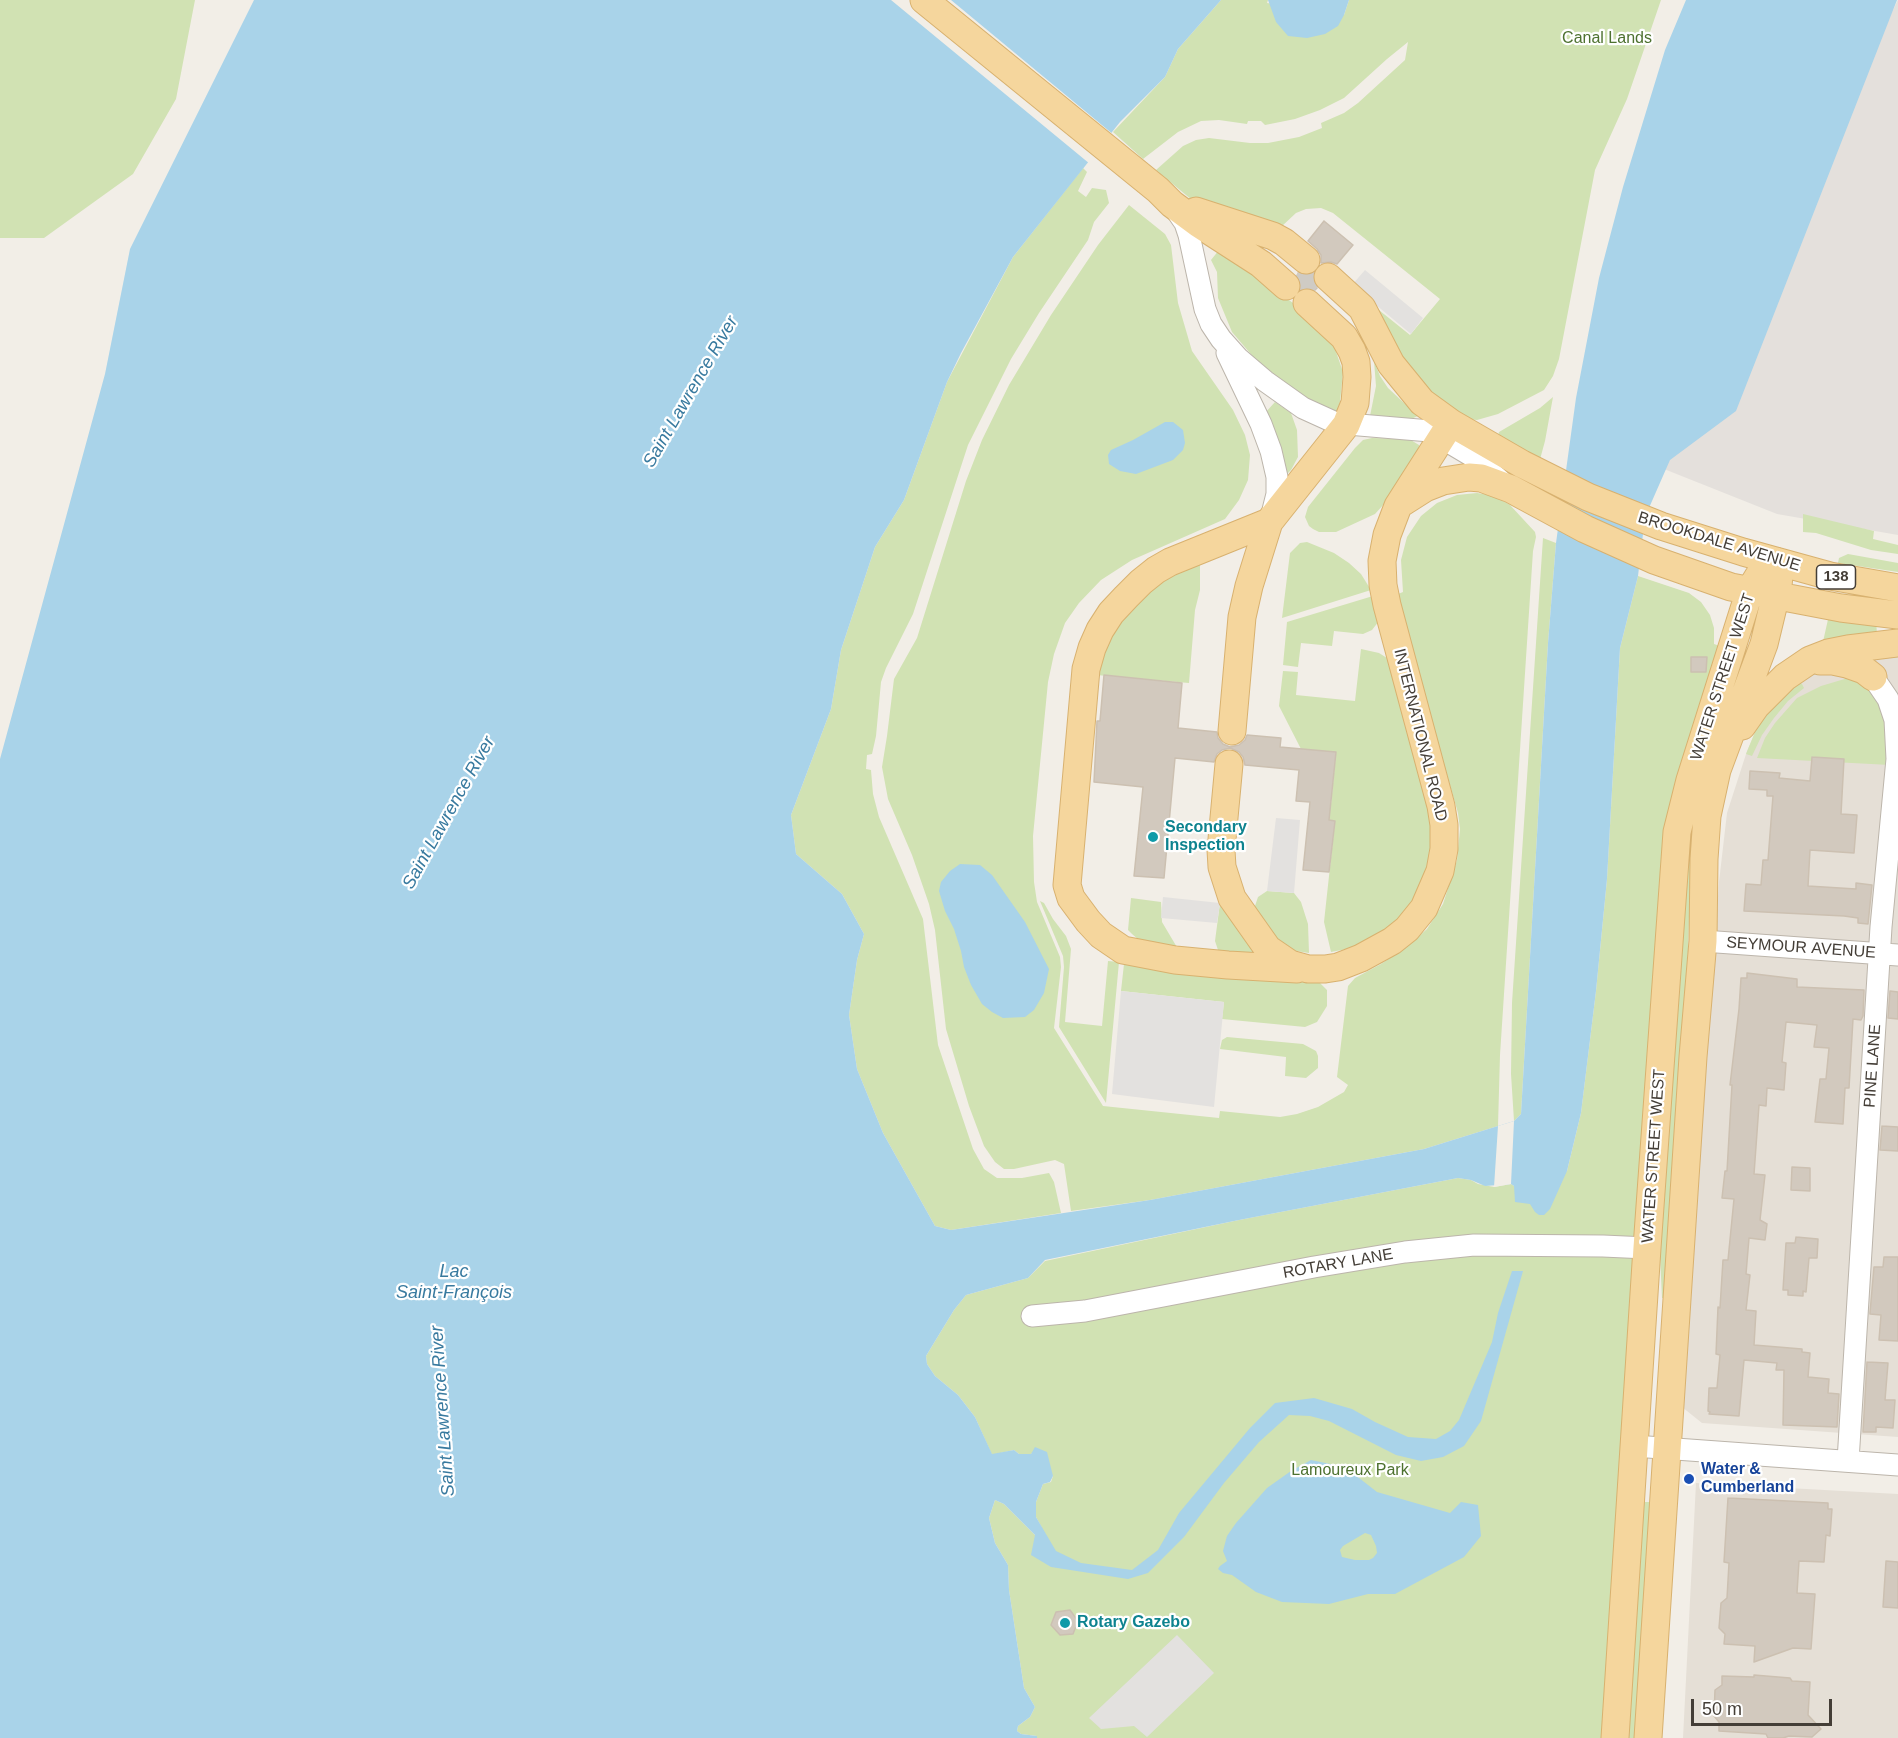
<!DOCTYPE html>
<meta charset="utf-8">
<style>
body{margin:0}
#map{position:relative;width:1898px;height:1738px;overflow:hidden;background:#f2eee7;font-family:Helvetica,sans-serif}
canvas{display:block}
.scale{position:absolute;left:1691px;top:1699px;width:141px;height:27px;box-sizing:border-box;border:3px solid #443e37;border-top:0;padding-left:8px;font-size:18px;line-height:21px;white-space:nowrap;color:#443e37;-webkit-text-stroke:4px #fff;paint-order:stroke}
</style>
<div id="map">
<canvas width="1898" height="1738"></canvas>
<div class="scale">50 m</div>
</div>
<script>
const ctx = document.querySelector('canvas').getContext('2d');
ctx.lineJoin = 'round';
function fillPath(path, color) {
  ctx.fillStyle = color;
  ctx.fill(path, 'evenodd');
}
function poly(rows) {
  const path = new Path2D();
  for (const r of rows) {
    path.moveTo(r[0], r[1]);
    for (let i = 2; i < r.length; i += 2) path.lineTo(r[i], r[i + 1]);
  }
  return path;
}
function trace(path, color, width, dash) {
  ctx.strokeStyle = color;
  ctx.lineWidth = width;
  ctx.lineCap = dash ? 'butt' : 'round';
  ctx.setLineDash(dash || []);
  ctx.stroke(path);
}
function write(font, color, halo, rows, align = 'center') {
  ctx.font = font + ' Helvetica,sans-serif';
  ctx.lineWidth = 4.5;
  ctx.setLineDash([]);
  ctx.textBaseline = 'middle';
  ctx.strokeStyle = halo;
  ctx.fillStyle = color;
  for (const [text, x, y, turn = 0] of rows) {
    ctx.save();
    ctx.translate(x, y);
    ctx.rotate((+turn || 0) * Math.PI / 180);
    ctx.textAlign = isNaN(turn) ? turn : align;
    if (halo) ctx.strokeText(text, 0, 0);
    ctx.fillText(text, 0, 0);
    ctx.restore();
  }
}
fillPath(poly([
 [1898,654,1898,1437,1702,1423,1682,1407,1719,882,1727,813,1747,751,1759,724,1809,673],
 [1696,1483,1898,1494,1898,1738,1683,1738]
]), '#e5dfd6');
fillPath(poly([
 [1898,0,1898,535,1777,514,1664,469]
]), '#e4e0dc');
fillPath(poly([
 [0,0,195,0,176,99,133,174,44,238,0,238],
 [1221,0,1268,0,1267,3,1344,15,1349,0,1661,0,1627,99,1595,170,1559,359,1553,376,1544,390,1498,414,1477,420,1466,419,1418,383,1364,298,1410,335,1440,299,1333,213,1321,208,1306,209,1296,213,1281,227,1192,200,1156,170,1183,146,1196,140,1209,138,1250,143,1268,143,1299,137,1322,128,1321,123,1344,113,1358,103,1405,60,1408,42,1387,59,1344,98,1320,110,1295,119,1265,125,1261,121,1248,121,1247,124,1219,120,1201,121,1178,132,1143,159,1113,132,1165,77,1178,49],
 [1083,168,1087,172,1078,191,1086,197,1092,188,1106,190,1109,203,1094,222,1088,240,1039,313,1011,359,968,445,913,614,886,668,881,682,876,736,872,754,867,755,866,769,871,770,873,794,879,817,923,919,938,1045,973,1149,984,1169,997,1178,1022,1178,1049,1173,1054,1182,1061,1213,951,1230,935,1226,883,1133,857,1069,849,1015,857,960,864,934,842,894,796,854,791,815,831,709,841,650,875,547,904,500,947,382,1013,257],
 [1129,205,1165,234,1171,245,1178,303,1192,351,1233,410,1245,435,1250,455,1248,480,1239,500,1225,519,1132,560,1101,580,1079,603,1065,623,1054,654,1048,682,1033,836,1034,882,1037,902,1060,957,1061,967,1054,1028,1103,1106,1219,1118,1220,1111,1280,1117,1297,1114,1318,1107,1344,1092,1348,1085,1337,1077,1348,986,1355,978,1381,964,1408,946,1427,929,1443,904,1457,860,1460,829,1458,813,1433,726,1398,594,1403,592,1401,560,1407,537,1421,516,1437,503,1457,495,1477,493,1495,496,1510,505,1535,532,1536,537,1533,551,1500,1055,1498,1126,1424,1149,1150,1200,1071,1211,1064,1164,1055,1160,1014,1169,1004,1169,995,1162,984,1146,969,1106,946,1029,935,930,929,904,912,855,888,799,882,767,887,736,894,679,917,638,966,481,982,440,1009,385,1051,315,1098,245],
 [1219,250,1300,308,1334,346,1343,372,1340,402,1336,415,1309,402,1261,366,1232,332,1218,298,1217,272,1211,260],
 [1374,361,1380,376,1388,388,1418,416,1411,419,1372,418,1370,416,1376,386],
 [1553,397,1545,441,1539,463,1497,439,1499,432,1540,408],
 [1275,402,1291,413,1297,430,1298,457,1291,470,1287,474,1265,413],
 [1372,438,1409,439,1419,445,1420,449,1384,504,1375,514,1336,532,1319,532,1313,529,1309,526,1305,517,1308,507,1355,448,1363,440],
 [1803,514,1874,531,1873,539,1898,545,1898,554,1871,550,1816,533,1803,532],
 [1543,538,1556,543,1548,643,1521,1114,1514,1121,1511,1074,1512,1003],
 [1307,542,1334,553,1349,563,1361,574,1371,590,1282,618,1290,553,1300,543],
 [1848,554,1898,563,1898,572,1838,563,1839,558],
 [1200,562,1200,590,1195,610,1189,683,1096,675,1103,647,1143,591],
 [1638,576,1689,593,1701,602,1710,615,1714,628,1714,644,1723,647,1684,760,1603,1738,1037,1738,1037,1736,1021,1734,1017,1731,1018,1726,1030,1717,1035,1707,1024,1688,1009,1590,1008,1565,995,1543,989,1518,995,1500,1004,1504,1035,1535,1042,1528,1036,1517,1036,1502,1043,1484,1051,1482,1053,1476,1033,1452,1031,1454,1019,1454,1014,1450,992,1455,975,1417,958,1395,935,1376,927,1364,926,1356,954,1310,966,1295,1028,1278,1045,1261,1239,1220,1458,1178,1471,1180,1478,1184,1494,1187,1511,1184,1514,1186,1567,1171,1581,1113,1596,991,1607,879,1620,648],
 [1373,596,1379,621,1372,630,1363,634,1334,631,1332,646,1301,643,1298,667,1283,665,1287,622],
 [1829,615,1876,619,1877,635,1822,646],
 [1361,649,1379,653,1387,658,1390,663,1428,806,1432,846,1426,875,1418,893,1400,917,1390,927,1352,948,1331,952,1324,922,1335,821,1322,819,1331,804,1336,753,1301,749,1279,706,1283,671,1298,672,1296,695,1355,701],
 [1858,675,1878,696,1885,721,1890,765,1757,758,1765,738,1775,723,1797,698,1821,686],
 [1796,681,1802,684,1804,688,1788,701,1774,718,1762,735,1752,756,1746,754,1757,727,1766,713],
 [1696,807,1691,852,1686,1016,1666,1298,1662,1298,1659,1234,1686,852],
 [1267,891,1294,893,1301,902,1308,924,1309,953,1284,949,1254,909,1258,897],
 [1131,898,1161,902,1162,922,1178,949,1139,940,1132,934,1128,930],
 [1040,901,1044,903,1053,919,1066,936,1071,949,1065,1022,1102,1026,1108,961,1119,962,1106,1103,1059,1027,1064,967,1063,956],
 [1220,903,1262,959,1223,954,1218,950,1215,941],
 [1124,964,1313,980,1320,983,1327,990,1327,1006,1317,1022,1305,1027,1222,1019,1224,1002,1121,991],
 [1227,1037,1303,1044,1316,1051,1318,1056,1318,1068,1306,1078,1285,1076,1286,1057,1220,1049,1222,1040],
 [1641,1502,1654,1502,1638,1738,1625,1738]
]), '#d1e2b3');
fillPath(poly([
 [1365,270,1423,318,1411,334,1352,285],
 [1276,818,1300,820,1294,893,1267,891],
 [1163,897,1220,903,1217,923,1161,918],
 [1121,991,1224,1002,1214,1107,1112,1094],
 [1177,1635,1214,1673,1147,1737,1134,1726,1101,1729,1089,1718]
]), '#e3e1df');
fillPath(poly([
 [254,0,1221,0,1178,49,1165,77,1120,122,1013,257,961,353,947,382,904,500,875,547,841,650,831,709,791,815,796,854,842,894,864,934,857,960,849,1015,857,1069,883,1133,935,1226,951,1230,1150,1200,1424,1149,1514,1121,1521,1114,1548,643,1556,543,1576,398,1599,278,1623,187,1665,50,1686,0,1897,0,1736,411,1670,460,1645,517,1638,576,1620,648,1607,879,1596,991,1581,1113,1567,1171,1550,1209,1544,1215,1539,1215,1535,1212,1530,1204,1515,1202,1514,1186,1511,1184,1485,1186,1471,1180,1458,1178,1239,1220,1045,1260,1028,1278,966,1295,954,1310,926,1356,927,1364,935,1376,958,1395,975,1417,992,1454,1014,1450,1019,1454,1031,1454,1035,1447,1047,1452,1053,1476,1050,1482,1043,1484,1036,1502,1036,1517,1056,1551,1081,1563,1132,1570,1158,1550,1179,1513,1250,1428,1275,1403,1314,1398,1352,1409,1375,1422,1408,1437,1436,1439,1450,1431,1459,1420,1492,1342,1498,1313,1512,1271,1523,1271,1481,1421,1464,1446,1443,1457,1421,1461,1396,1455,1329,1421,1310,1416,1289,1415,1259,1442,1224,1483,1184,1537,1148,1573,1128,1579,1051,1567,1031,1555,1035,1535,1004,1504,995,1500,989,1518,995,1543,1008,1565,1009,1590,1024,1688,1035,1707,1030,1717,1018,1726,1017,1731,1021,1734,1037,1736,1037,1738,0,1738,0,759,105,374,130,249],
 [1268,0,1349,0,1344,15,1338,26,1325,34,1307,38,1288,36,1276,22],
 [1165,422,1173,422,1183,430,1185,443,1183,450,1173,460,1136,474,1120,471,1109,464,1108,455,1111,450,1133,440],
 [960,864,980,865,992,875,1025,922,1049,969,1044,993,1034,1010,1025,1017,1003,1018,992,1012,982,1004,971,985,964,967,961,951,954,929,945,911,939,891,941,882,950,871],
 [1311,1460,1345,1467,1377,1492,1450,1513,1461,1502,1478,1505,1481,1536,1464,1557,1395,1594,1368,1594,1329,1604,1282,1602,1256,1592,1232,1575,1223,1573,1218,1569,1220,1566,1227,1561,1223,1551,1227,1536,1236,1523,1267,1488,1291,1471],
 [1365,1533,1371,1535,1376,1546,1377,1553,1373,1558,1369,1560,1355,1560,1342,1557,1340,1550,1343,1546]
]), '#a9d3e9');
fillPath(poly([
 [891,0,951,0,1114,135,1090,164],
 [1514,1121,1511,1184,1494,1187,1498,1126]
]), '#f2eee7');
const building = poly([
 [1324,221,1353,245,1337,264,1331,262,1321,263,1321,255,1317,249,1308,241,1324,221],
 [1298,273,1304,276,1313,274,1313,281,1317,288,1315,290,1310,288,1301,288,1298,273],
 [1691,657,1707,657,1706,672,1691,672,1691,657],
 [1104,675,1182,683,1178,728,1217,732,1218,738,1223,744,1230,747,1239,745,1245,740,1247,735,1281,738,1280,747,1336,752,1329,820,1335,821,1329,872,1303,870,1310,802,1296,801,1299,770,1245,765,1243,757,1239,752,1230,748,1222,750,1217,754,1214,762,1175,758,1164,878,1134,876,1143,787,1094,782,1097,721,1100,721,1104,675],
 [1812,757,1844,759,1841,814,1857,815,1854,853,1810,850,1808,886,1856,889,1856,883,1872,885,1868,924,1858,923,1858,918,1844,916,1744,911,1746,884,1761,885,1763,860,1768,860,1773,796,1767,796,1767,790,1749,789,1750,771,1780,773,1779,778,1810,781,1812,757],
 [1747,973,1797,979,1797,987,1864,990,1863,1016,1861,1020,1853,1019,1849,1088,1845,1088,1843,1124,1815,1122,1820,1079,1826,1079,1829,1048,1814,1047,1817,1025,1786,1022,1782,1062,1786,1063,1784,1090,1767,1088,1766,1106,1759,1105,1754,1174,1765,1175,1760,1220,1767,1224,1765,1240,1749,1238,1746,1274,1750,1275,1746,1310,1756,1311,1754,1345,1802,1349,1802,1352,1810,1353,1808,1377,1829,1379,1828,1393,1839,1394,1837,1427,1783,1425,1784,1370,1776,1370,1777,1363,1744,1360,1739,1416,1709,1414,1710,1412,1708,1411,1709,1388,1717,1388,1720,1355,1716,1354,1718,1307,1720,1308,1723,1260,1728,1260,1734,1199,1722,1198,1725,1171,1727,1171,1732,1085,1730,1085,1739,1009,1741,978,1747,978,1747,973],
 [1890,991,1898,992,1898,1019,1888,1018,1890,991],
 [1882,1126,1898,1127,1898,1151,1880,1150,1882,1126],
 [1792,1167,1810,1168,1810,1191,1791,1190,1792,1167],
 [1796,1237,1818,1239,1817,1258,1809,1258,1806,1292,1803,1291,1803,1296,1788,1295,1788,1290,1783,1290,1786,1243,1795,1243,1796,1237],
 [1884,1257,1898,1257,1898,1341,1879,1340,1881,1315,1870,1314,1870,1313,1874,1267,1883,1267,1884,1257],
 [1867,1362,1888,1363,1885,1400,1895,1400,1893,1428,1876,1427,1876,1432,1863,1432,1867,1362],
 [1728,1498,1828,1503,1828,1509,1832,1509,1830,1536,1826,1535,1824,1562,1799,1561,1797,1593,1815,1594,1811,1649,1793,1648,1754,1662,1755,1646,1724,1644,1725,1634,1719,1628,1721,1603,1727,1598,1729,1563,1724,1562,1728,1498],
 [1886,1561,1898,1562,1898,1608,1883,1607,1886,1561],
 [1070,1610,1078,1621,1073,1634,1060,1635,1051,1625,1056,1612,1070,1610],
 [1754,1675,1790,1678,1792,1681,1810,1682,1808,1715,1821,1729,1812,1737,1789,1736,1783,1738,1768,1738,1766,1734,1719,1731,1719,1722,1714,1716,1715,1690,1722,1685,1722,1676,1754,1677,1754,1675]
]);
fillPath(building, '#d2c9be');
trace(building, '#ccc0b1', 1.5);
trace(poly([
 [1297,274,1315,290]
]), '#cfcbc4', 27, [27, 14]);
const minor = poly([
 [1176,210,1185,223,1189,235,1205,309,1211,324,1221,339,1238,358,1265,381,1303,408,1336,423,1430,431,1472,456,1503,483],
 [1227,353,1261,424,1271,451,1277,477,1277,494,1271,518],
 [1703,941,1898,955],
 [1032,1316,1085,1311,1314,1267,1405,1252,1474,1245,1603,1246,1647,1248],
 [1634,1446,1898,1465],
 [1848,1461,1881,927,1897,759,1895,720,1888,699,1873,677]
]);
const major = poly([
 [924,0,1158,190,1172,204,1199,224,1261,264,1286,286],
 [1196,211,1273,236,1284,242,1306,260],
 [1328,277,1362,308,1391,364,1422,402,1451,423,1522,464,1588,497,1661,526,1743,552,1830,576,1898,588],
 [1403,502,1425,488,1443,481,1469,477,1481,478,1511,489,1585,529,1654,560,1731,587,1841,608,1898,615],
 [1269,522,1170,562,1156,570,1141,582,1126,597,1111,613,1100,630,1092,648,1086,669,1067,885,1071,898,1088,921,1101,935,1123,950,1175,960,1228,965,1297,969],
 [1820,661,1833,661,1847,664,1864,670,1873,677],
 [1742,726,1756,706,1785,677,1810,660,1828,653,1848,649,1898,643],
 [1232,731,1242,617,1249,586,1269,522,1346,425,1355,403,1357,377,1356,362,1352,351,1344,337,1307,303],
 [1229,764,1221,850,1222,867,1232,898,1268,949,1290,964,1308,969,1325,969,1338,967,1361,958,1392,941,1407,929,1424,908,1440,871,1444,849,1444,825,1441,806,1387,605,1383,585,1382,561,1387,535,1398,506,1451,423],
 [1615,1738,1647,1248,1677,832,1690,780,1750,590,1761,572,1776,561],
 [1648,1738,1693,1057,1703,941,1704,859,1707,816,1717,770,1764,644,1778,586,1779,575,1776,561]
]);
trace(minor, '#bcb5ab', 23);
trace(major, '#d8b16f', 29);
trace(minor, '#fff', 21);
trace(major, '#f5d69d', 27);
for (const [x, y, r, color] of [
 [1153,837,6,"#0f9aa8"],
 [1689,1479,6,"#1a4fb4"],
 [1065,1623,6,"#0f9aa8"]
]) {
  const dot = new Path2D();
  dot.arc(x, y, r, 0, 2 * Math.PI);
  ctx.fillStyle = color;
  ctx.fill(dot);
  trace(dot, '#fff', 2);
}
for (const [x, y, w] of [
 [1836,577,39]
]) {
  const box = new Path2D();
  box.roundRect(x - w / 2, y - 12, w, 24, 4.5);
  ctx.fillStyle = '#fff';
  ctx.fill(box);
  trace(box, '#443e37', 1.5);
}
write('bold 15px', '#443e37', null, [
 ["138",1836,577]
]);
write('16px', '#4d712f', '#fff', [
 ["Canal Lands",1607,39],
 ["Lamoureux Park",1350,1471]
]);
write('16px', '#443e37', '#fff', [
 ["BROOKDALE AVENUE",1719,542,17],
 ["WATER STREET WEST",1723,677,-72],
 ["INTERNATIONAL ROAD",1420,735,76],
 ["SEYMOUR AVENUE",1801,948,4],
 ["PINE LANE",1873,1066,-86],
 ["WATER STREET WEST",1654,1156,-86],
 ["ROTARY LANE",1338,1264,-10]
]);
write('bold 16px', '#0d838f', '#fff', [
 ["Secondary",1165,828],
 ["Inspection",1165,846],
 ["Rotary Gazebo",1077,1623]
], 'left');
write('bold 16px', '#164399', '#fff', [
 ["Water &",1701,1470],
 ["Cumberland",1701,1488]
], 'left');
write('italic 18px', '#387a9f', '#fff', [
 ["Saint Lawrence River",691,392,-60],
 ["Saint Lawrence River",449,813,-61],
 ["Lac",454,1272],
 ["Saint-François",454,1293],
 ["Saint Lawrence River",443,1411,-94]
]);
</script>
